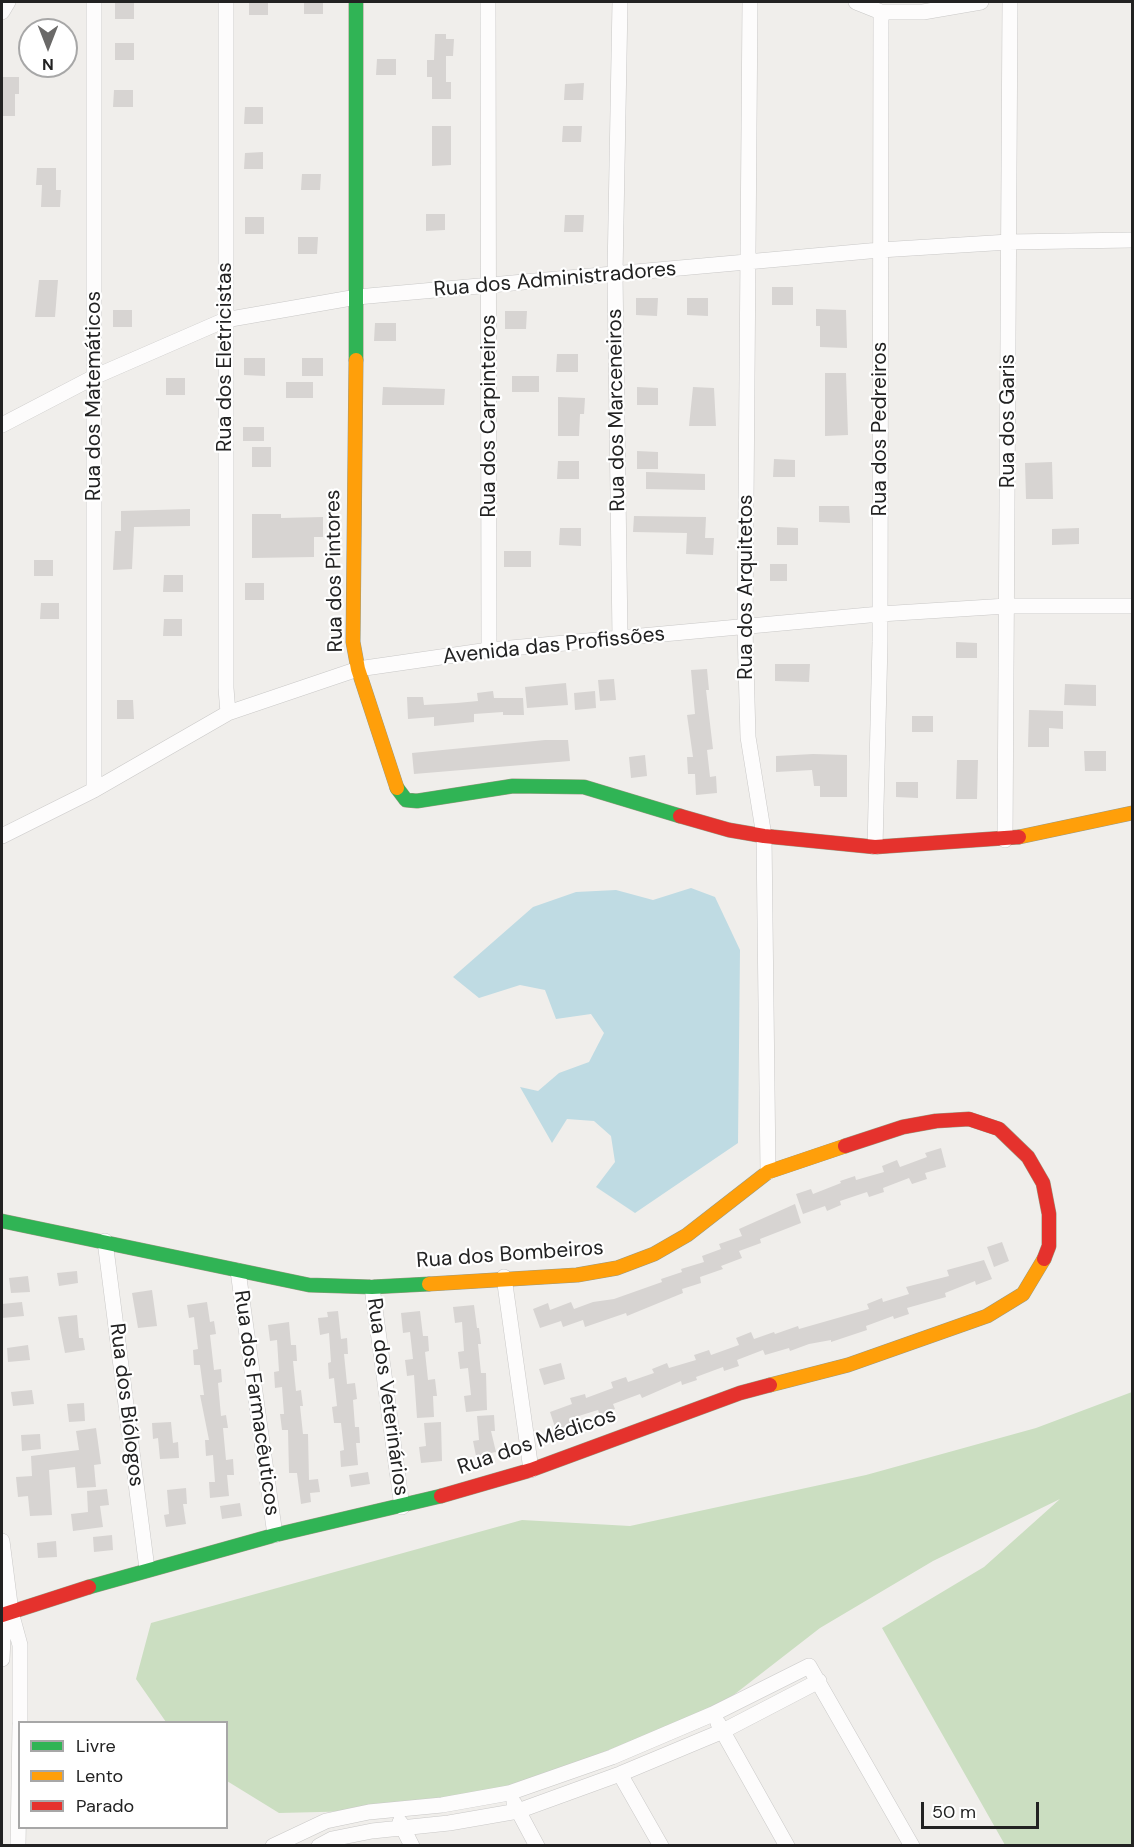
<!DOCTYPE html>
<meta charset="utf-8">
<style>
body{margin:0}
#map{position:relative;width:1134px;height:1847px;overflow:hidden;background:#f0eeeb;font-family:"DM Sans",sans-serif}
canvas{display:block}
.frame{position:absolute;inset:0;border:3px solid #222;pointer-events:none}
.legend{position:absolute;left:18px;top:1721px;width:210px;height:108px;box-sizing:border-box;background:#fff;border:2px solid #a7a7a7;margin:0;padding:8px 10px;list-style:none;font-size:18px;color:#222}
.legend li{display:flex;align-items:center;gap:12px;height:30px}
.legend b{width:30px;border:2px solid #a7a7a7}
.north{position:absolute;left:18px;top:18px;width:60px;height:60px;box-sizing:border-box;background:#fff;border:2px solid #a7a7a7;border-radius:50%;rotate:180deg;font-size:16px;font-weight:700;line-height:24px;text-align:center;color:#222}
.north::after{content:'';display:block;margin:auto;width:21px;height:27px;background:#6a6968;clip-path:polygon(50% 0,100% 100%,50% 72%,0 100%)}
.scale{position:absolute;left:921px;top:1802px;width:118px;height:27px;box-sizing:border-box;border:3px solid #222;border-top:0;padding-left:8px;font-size:18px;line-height:21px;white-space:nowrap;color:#222;-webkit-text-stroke:4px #fff;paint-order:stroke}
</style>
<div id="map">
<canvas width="1134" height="1847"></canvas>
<div class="frame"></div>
<ul class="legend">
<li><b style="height:8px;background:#30b455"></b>Livre</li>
<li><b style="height:8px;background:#ff9f0a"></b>Lento</li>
<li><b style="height:8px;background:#e5322d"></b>Parado</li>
</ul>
<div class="north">N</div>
<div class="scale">50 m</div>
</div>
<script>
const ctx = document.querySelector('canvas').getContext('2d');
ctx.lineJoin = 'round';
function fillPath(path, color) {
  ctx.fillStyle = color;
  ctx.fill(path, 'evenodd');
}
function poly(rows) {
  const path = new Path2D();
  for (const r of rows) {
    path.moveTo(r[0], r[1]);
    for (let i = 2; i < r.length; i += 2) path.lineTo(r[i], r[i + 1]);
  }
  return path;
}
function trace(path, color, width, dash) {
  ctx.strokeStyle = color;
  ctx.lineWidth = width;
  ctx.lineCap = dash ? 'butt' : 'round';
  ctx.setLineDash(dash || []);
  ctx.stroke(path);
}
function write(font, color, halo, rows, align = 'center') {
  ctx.font = font + ' "DM Sans",sans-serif';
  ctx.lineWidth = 4.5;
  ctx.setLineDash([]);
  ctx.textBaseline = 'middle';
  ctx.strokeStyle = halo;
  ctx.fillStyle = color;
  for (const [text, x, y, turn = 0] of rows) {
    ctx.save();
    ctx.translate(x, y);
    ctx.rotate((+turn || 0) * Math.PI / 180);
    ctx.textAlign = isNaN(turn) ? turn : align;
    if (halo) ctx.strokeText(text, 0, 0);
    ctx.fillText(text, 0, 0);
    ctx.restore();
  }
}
fillPath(poly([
 [1132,1392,1132,1845,1005,1845,882,1628,984,1567,1060,1499,933,1561,820,1628,722,1704,594,1756,501,1796,361,1811,279,1813,227,1781,226,1722,166,1722,136,1679,151,1623,522,1520,630,1526,866,1475,1036,1428]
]), '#cbdec1');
fillPath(poly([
 [691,888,715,897,740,950,738,1143,635,1213,596,1187,615,1162,611,1136,594,1121,567,1119,552,1143,520,1087,538,1091,559,1073,589,1062,604,1033,591,1014,556,1019,545,990,520,985,479,998,453,977,533,907,576,892,616,890,653,900]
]), '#bfdbe3');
fillPath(poly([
 [115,2,134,2,134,19,115,19],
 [249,2,268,2,268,15,249,15],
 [304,2,323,2,323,14,304,14],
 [435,34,446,34,446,39,454,39,453,56,446,56,446,82,451,82,451,99,432,99,432,77,427,77,427,60,434,60],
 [115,43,134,43,134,60,115,60],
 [377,59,396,59,396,75,376,75],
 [2,77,19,77,19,94,15,94,15,116,2,116],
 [584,83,583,100,564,100,565,84],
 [114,90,133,90,133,107,113,107],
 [245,107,263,107,263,124,244,124],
 [432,126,451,126,451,165,432,166],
 [563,126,582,126,581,142,562,142],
 [263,152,263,169,244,169,245,153],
 [37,168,56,168,56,190,61,190,60,207,41,207,42,185,36,185],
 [302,174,321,174,320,190,301,190],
 [426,214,445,214,445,230,426,231],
 [565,215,584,215,583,232,564,232],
 [245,217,264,217,264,234,245,234],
 [298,237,318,237,317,254,298,254],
 [39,280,58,280,55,317,35,317],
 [772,287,793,287,793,305,772,305],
 [636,298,658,298,657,316,636,315],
 [687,298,708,298,708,316,687,315],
 [816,309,846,310,847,348,820,347,820,326,816,326],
 [113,310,132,310,132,327,113,327],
 [505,311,527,311,526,329,505,329],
 [375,323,396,323,396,341,374,341],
 [557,354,578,354,578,372,556,372],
 [244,358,265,358,265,376,244,375],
 [302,358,323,358,323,376,302,376],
 [825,373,846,373,848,435,825,436],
 [512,376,539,376,539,392,512,392],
 [166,378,185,378,185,395,166,395],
 [286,382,313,382,313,398,286,398],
 [383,387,445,389,444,405,382,405],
 [637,387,658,388,658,405,637,405],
 [693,387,714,388,716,426,689,426],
 [558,397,585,398,584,414,580,414,579,436,558,436],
 [243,427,264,427,264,441,243,441],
 [252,447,271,447,271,467,252,467],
 [637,451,658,452,658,469,637,469],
 [774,459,795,460,795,477,773,477],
 [558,461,579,461,579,479,557,479],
 [1052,462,1053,499,1026,499,1025,463],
 [646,472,705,474,705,490,646,489],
 [819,506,849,506,850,523,819,522],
 [190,509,190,526,134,527,132,569,113,570,115,531,121,531,121,511],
 [252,514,281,514,281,518,323,517,323,537,314,537,314,557,252,558],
 [634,516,706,517,705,538,714,538,713,555,686,554,687,533,633,532],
 [777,527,798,528,798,545,777,545],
 [560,528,581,528,581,546,559,545],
 [1079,528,1079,544,1052,545,1052,529],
 [504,551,531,551,531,567,504,567],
 [34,560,53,560,53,576,34,576],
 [770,564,787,564,787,581,770,581],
 [164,575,183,575,183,592,163,592],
 [245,583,264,583,264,600,245,600],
 [41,603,59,603,59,619,40,619],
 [164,619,182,619,182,636,163,636],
 [956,642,977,643,977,658,956,658],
 [775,664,810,664,809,682,775,681],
 [707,669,709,690,706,690,713,749,707,750,710,777,716,776,717,793,696,795,695,774,688,774,687,757,693,757,687,715,695,714,691,670],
 [614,679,616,700,600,701,598,680],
 [566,683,568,705,527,708,525,687],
 [1065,684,1096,685,1096,706,1064,705],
 [493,691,494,698,523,698,524,715,503,715,503,712,474,714,474,722,434,726,434,717,408,719,407,697,423,697,424,705,457,703,478,701,477,693],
 [595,691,596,708,575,710,574,693],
 [117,700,133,700,134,719,117,719],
 [1029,710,1063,711,1063,729,1049,728,1049,747,1028,747],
 [912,716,933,716,933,732,912,732],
 [545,740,568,740,570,761,414,774,412,753],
 [1084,751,1106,751,1106,771,1085,771],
 [813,754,847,755,847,797,820,797,820,786,814,786,812,770,776,772,776,756],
 [645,755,647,776,631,778,629,757],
 [957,760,978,760,977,799,956,799],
 [896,782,918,782,918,798,896,797],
 [941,1148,946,1167,925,1173,927,1179,912,1184,909,1178,883,1188,884,1192,869,1197,867,1192,840,1201,841,1205,827,1211,825,1206,803,1214,796,1194,811,1189,813,1194,841,1183,840,1181,855,1176,856,1180,884,1172,882,1166,897,1160,900,1167,927,1157,925,1153],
 [795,1204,801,1223,760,1239,761,1243,739,1251,742,1258,721,1266,723,1269,700,1277,701,1283,682,1289,683,1293,627,1316,626,1313,585,1327,583,1320,563,1327,561,1321,540,1328,533,1309,548,1303,550,1310,571,1302,574,1309,593,1302,614,1299,662,1282,661,1279,682,1272,681,1269,704,1262,702,1256,721,1249,719,1244,742,1236,739,1229],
 [1002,1242,1009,1261,994,1267,987,1247],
 [984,1260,992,1279,976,1285,975,1281,945,1293,946,1297,907,1308,909,1314,894,1319,893,1316,866,1326,867,1330,831,1342,831,1340,809,1344,790,1351,789,1348,765,1355,763,1350,737,1360,739,1366,724,1371,723,1367,696,1377,697,1380,682,1385,681,1381,642,1398,640,1394,613,1404,615,1409,600,1415,598,1410,569,1419,571,1425,556,1430,550,1412,572,1404,570,1398,585,1394,586,1398,613,1388,611,1382,626,1377,628,1382,654,1373,652,1369,667,1363,669,1368,696,1360,694,1355,709,1350,711,1355,739,1345,736,1338,751,1332,754,1339,774,1332,775,1334,798,1326,799,1329,869,1309,867,1304,882,1298,883,1302,909,1294,906,1287,949,1276,947,1270],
 [77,1271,78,1283,59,1286,57,1273],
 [28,1276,30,1292,11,1293,9,1278],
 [152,1290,157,1326,138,1328,132,1293],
 [22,1302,24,1316,2,1318,2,1304],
 [207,1302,210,1322,214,1321,216,1334,210,1335,214,1370,221,1369,222,1382,218,1383,221,1416,226,1415,228,1428,223,1428,226,1460,233,1459,234,1475,227,1475,229,1496,210,1498,209,1482,215,1482,213,1455,206,1456,205,1440,209,1440,200,1395,204,1395,200,1365,194,1365,193,1350,198,1349,194,1317,189,1318,187,1305],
 [474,1305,477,1328,479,1328,481,1344,478,1344,481,1373,486,1373,487,1410,466,1412,464,1396,471,1395,468,1368,460,1369,458,1352,464,1351,462,1322,455,1323,453,1307],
 [338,1311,341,1339,347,1338,348,1354,344,1354,347,1384,355,1383,357,1399,353,1400,355,1427,359,1427,360,1443,356,1443,358,1465,341,1467,340,1451,344,1450,341,1423,334,1423,332,1407,337,1406,334,1378,329,1379,328,1363,331,1362,329,1333,320,1335,318,1318,328,1317,327,1312],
 [420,1311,423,1336,428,1336,429,1351,425,1352,428,1380,435,1379,437,1396,433,1396,434,1417,417,1418,414,1375,407,1376,405,1360,413,1359,410,1332,403,1333,401,1313],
 [77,1315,79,1338,83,1338,85,1350,65,1353,58,1317],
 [289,1322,291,1345,296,1345,297,1361,293,1361,296,1391,301,1390,303,1406,300,1406,303,1434,308,1434,309,1480,318,1479,320,1492,310,1493,311,1502,301,1504,297,1473,289,1473,288,1430,282,1430,280,1414,284,1414,282,1387,275,1388,274,1372,279,1371,277,1340,270,1341,268,1325],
 [28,1345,30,1360,8,1362,7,1348],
 [561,1363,565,1379,544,1385,539,1369],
 [32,1390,34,1404,13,1406,11,1392],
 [84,1403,85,1421,69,1422,67,1404],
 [494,1415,495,1431,491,1431,496,1452,476,1456,473,1441,479,1440,477,1416],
 [171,1422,173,1443,178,1442,179,1458,160,1459,158,1438,153,1439,152,1423],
 [441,1422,442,1461,421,1463,419,1447,426,1446,424,1423],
 [96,1428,101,1464,94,1465,96,1487,77,1488,75,1467,49,1470,52,1515,30,1516,28,1496,18,1497,16,1477,32,1476,31,1456,79,1450,76,1431],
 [40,1434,41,1449,22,1451,21,1435],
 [368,1472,370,1484,351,1487,349,1475],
 [186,1488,187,1504,183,1504,186,1524,166,1527,164,1515,169,1514,167,1490],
 [107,1489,109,1505,100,1506,103,1527,73,1531,71,1514,88,1512,87,1491],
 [240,1503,242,1516,222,1519,220,1506],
 [112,1535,113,1550,94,1552,93,1537],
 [56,1541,57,1557,38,1558,37,1543]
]), '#d7d4d2');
const street = poly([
 [226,2,226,688,228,713],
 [488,2,489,650],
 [750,2,745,628,748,737,764,836,768,1172],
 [856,2,881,12,923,12,981,2],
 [2,12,8,2],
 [2,425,94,377,225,320,357,297,880,250,1009,242,1132,240],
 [620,638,615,274,620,2],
 [94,790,94,2],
 [2,836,94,790,228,713,358,669,489,650,880,614,1007,606,1132,606],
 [1005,840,1010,2],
 [875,847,880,642,881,12],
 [105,1241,147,1569],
 [238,1271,275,1535],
 [504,1277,531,1470],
 [372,1287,402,1507],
 [2,1541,11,1612,20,1645,20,1722],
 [2,1659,3,1638,11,1612],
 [718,1723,787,1846],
 [620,1774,661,1846],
 [514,1803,537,1846],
 [400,1822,412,1846],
 [18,1846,20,1725],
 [273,1846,326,1821,369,1812,442,1805,509,1793,612,1757,713,1714,809,1666,912,1846],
 [319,1846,332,1839,372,1831,449,1823,518,1811,620,1774,723,1731,819,1681]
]);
const fast = poly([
 [356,2,356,360],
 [397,788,406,800,417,801,513,786,584,787,680,816],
 [2,1221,309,1285,372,1287,429,1284],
 [89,1587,275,1535,441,1496]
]);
const slow = poly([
 [356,360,353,642,358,669,397,788],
 [1019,837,1132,813],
 [429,1284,577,1275,617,1268,654,1254,687,1235,768,1172,845,1146],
 [770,1385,848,1365,987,1316,1023,1294,1044,1259]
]);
const jam = poly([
 [680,816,729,830,764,836,875,847,1019,837],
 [845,1146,903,1127,936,1121,969,1119,999,1129,1028,1157,1043,1183,1049,1214,1049,1246,1044,1259],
 [441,1496,531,1470,740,1393,770,1385],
 [2,1615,89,1587]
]);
trace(street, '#c9c8c7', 16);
trace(fast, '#999a82', 15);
trace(slow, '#999a82', 15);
trace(jam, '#999a82', 15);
trace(street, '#fdfcfc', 15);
trace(fast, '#30b455', 14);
trace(slow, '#ff9f0a', 14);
trace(jam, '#e5322d', 14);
write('21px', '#222', '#fff', [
 ["Rua dos Administradores",555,280,-5],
 ["Rua dos Eletricistas",225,357,-90],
 ["Rua dos Matemáticos",94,396,-90],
 ["Rua dos Marceneiros",617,410,-91],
 ["Rua dos Carpinteiros",489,416,-90],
 ["Rua dos Garis",1008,421,-90],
 ["Rua dos Pedreiros",880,429,-90],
 ["Rua dos Pintores",335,571,-91],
 ["Rua dos Arquitetos",746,587,-90],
 ["Avenida das Profissões",554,646,-6],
 ["Rua dos Bombeiros",510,1255,-4],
 ["Rua dos Veterinários",387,1397,82],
 ["Rua dos Farmacêuticos",256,1403,82],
 ["Rua dos Biólogos",126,1405,83],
 ["Rua dos Médicos",537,1442,-19]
]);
</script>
